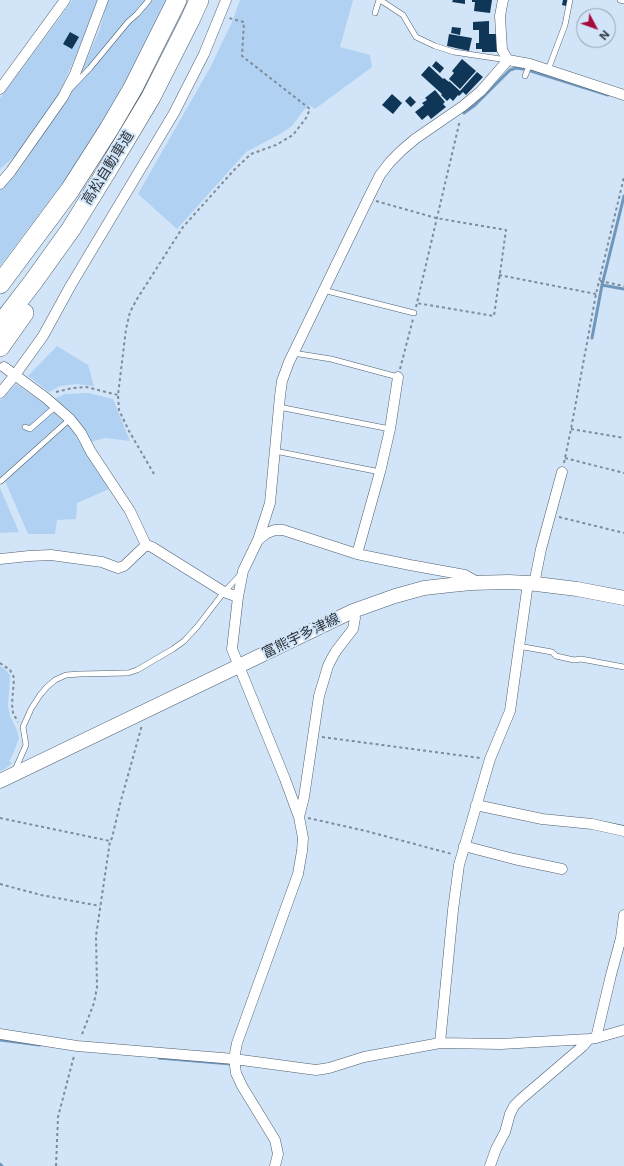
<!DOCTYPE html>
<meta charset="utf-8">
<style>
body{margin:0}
#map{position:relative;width:624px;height:1166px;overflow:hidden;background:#d2e5f8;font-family:Inter,sans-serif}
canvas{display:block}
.north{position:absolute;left:576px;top:8px;width:40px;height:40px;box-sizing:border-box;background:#d2e5f8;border:1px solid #909fad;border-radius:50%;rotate:131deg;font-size:11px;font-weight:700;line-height:16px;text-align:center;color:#2e363d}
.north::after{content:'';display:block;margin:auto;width:14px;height:18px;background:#a50b3d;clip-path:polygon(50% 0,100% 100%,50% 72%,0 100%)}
</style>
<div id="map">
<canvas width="624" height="1166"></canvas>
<div class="north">N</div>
</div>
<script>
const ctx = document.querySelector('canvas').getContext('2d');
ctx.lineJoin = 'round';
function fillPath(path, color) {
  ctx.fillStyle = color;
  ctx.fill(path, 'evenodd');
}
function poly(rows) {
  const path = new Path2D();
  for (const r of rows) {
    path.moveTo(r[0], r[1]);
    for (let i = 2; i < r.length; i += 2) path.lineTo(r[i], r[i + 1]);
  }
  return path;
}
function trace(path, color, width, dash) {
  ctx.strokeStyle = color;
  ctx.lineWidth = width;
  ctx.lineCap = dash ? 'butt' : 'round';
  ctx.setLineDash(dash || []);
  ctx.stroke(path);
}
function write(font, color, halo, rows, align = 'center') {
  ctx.font = font + ' Inter,"Noto Sans JP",sans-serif';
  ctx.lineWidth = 4;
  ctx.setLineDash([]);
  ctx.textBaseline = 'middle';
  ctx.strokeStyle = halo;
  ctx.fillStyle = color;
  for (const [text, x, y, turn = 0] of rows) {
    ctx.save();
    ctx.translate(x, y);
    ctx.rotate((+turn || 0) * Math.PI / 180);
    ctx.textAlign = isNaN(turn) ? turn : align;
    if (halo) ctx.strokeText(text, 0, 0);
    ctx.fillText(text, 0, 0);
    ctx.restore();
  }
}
fillPath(poly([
 [73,0,99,0,96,11,57,98,16,155,0,169,0,98],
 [108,0,169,0,103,126,58,189,0,266,0,188,9,181,20,169,60,108,82,70,100,29],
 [240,0,353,0,340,47,370,55,372,67,315,109,309,105,303,111,292,126,280,134,246,152,177,229,138,194,211,66,232,22],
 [57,346,88,365,94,386,76,384,60,386,49,392,28,376],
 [16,384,52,409,63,421,0,479,0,401],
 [88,393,113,399,130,441,105,438,91,442,78,421,70,411,54,399,65,394],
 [68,424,109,489,77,503,76,519,57,520,55,534,28,534,5,481],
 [0,488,19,532,0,533],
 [0,666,5,669,10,675,8,706,10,716,16,728,19,738,13,754,9,761,12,763,5,769,0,771]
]), '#b0d1f1');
trace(poly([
 [531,71,608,95],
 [464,113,475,105,510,70,516,68,523,69],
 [602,285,624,289],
 [592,338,602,285,624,196],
 [0,1040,40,1045],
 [159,1058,231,1064],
 [0,1164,2,1166]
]), '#6f96bb', 3);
fillPath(poly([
 [453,0,465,0,465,4,452,2],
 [472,0,492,0,490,13,474,11,475,2,472,2],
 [563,0,568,0,566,6,562,5],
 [489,21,489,34,497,34,497,52,482,52,482,49,476,49,476,43,479,43,479,30,473,30,473,22],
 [452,27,461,28,460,35,451,33],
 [70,32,79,37,72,49,63,44],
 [449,34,472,38,469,51,447,46],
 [462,59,476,71,460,89,449,79,454,73,452,71],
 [436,61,444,68,440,73,432,66],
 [429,66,443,79,444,78,449,82,449,81,460,91,477,72,483,77,466,95,463,92,459,96,458,95,453,101,450,98,447,101,441,95,442,94,421,75],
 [435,90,445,102,443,104,446,107,431,119,428,115,422,120,415,112,424,105,422,103,427,100,425,98],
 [392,94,402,103,393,114,382,105],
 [410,96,416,102,411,107,405,101]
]), '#0f3657');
const service = poly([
 [380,0,403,15,416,37,435,46,454,52,507,60],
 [620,0,624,1],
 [375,13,379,0],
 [548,70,565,25,570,0],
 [525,76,530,64],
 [71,88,90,68,128,22,137,14,149,0],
 [323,290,414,313],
 [293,353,331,359,398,377],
 [279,407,390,429],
 [25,427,30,429,55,407],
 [275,451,380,472],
 [1,481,70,419],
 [518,646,552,652,556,656,574,660,581,659,624,667],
 [15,770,26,745,23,727,31,709,40,695,47,687,55,680,66,675,80,674,128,673,137,670,173,649,184,641,197,627,224,592,241,574]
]);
const minor = poly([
 [503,0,500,16,502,50,508,60],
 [508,60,530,64,624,95],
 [0,89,65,0],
 [0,184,11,171,63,97,75,74,103,0],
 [4,367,46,398,70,419,81,433,91,452,130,511,146,545,152,547,224,592,238,597],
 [0,393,15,375,43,336,71,285,174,113,204,54,226,0],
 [258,540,267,533,275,530,283,530,357,554,410,565,465,575,479,583],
 [357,554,380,472,390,429,398,377],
 [0,559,29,556,51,555,102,562,118,568,124,566,146,545],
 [534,584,541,549,562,472],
 [476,805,542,819,592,824,624,831],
 [299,817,304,797,319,696,328,666,332,658,336,651,353,629,355,618,353,611],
 [464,846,514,859,562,869],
 [0,1034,77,1046,234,1059,316,1070,329,1068,364,1057,440,1043,501,1044,589,1039,596,1038,624,1030],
 [596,1038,611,975,621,938,624,915],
 [440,1043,453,910,459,865,490,759,510,711,528,583],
 [275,1166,278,1154,275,1140,242,1086,236,1073,234,1059,237,1043,298,874,302,851,303,838,299,817,285,779,232,649,238,597,243,571,258,540,270,503,280,396,282,381,289,362,368,199,380,175,390,162,402,150,415,139,463,106,481,91,508,60],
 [490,1166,496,1149,505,1132,510,1114,514,1106,521,1099,583,1046,589,1039]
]);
const secondary = poly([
 [0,781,353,611,395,596,424,588,451,585,471,583,509,582,528,583,577,589,624,598]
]);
const motorway = poly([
 [0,284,70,190,109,129,133,88,177,0],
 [0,325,33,282,71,229,108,169,151,97,190,20,199,0],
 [0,347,24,313]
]);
trace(service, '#4d5e6e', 6);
trace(minor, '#4d5e6e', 11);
trace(secondary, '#4d5e6e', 15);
trace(motorway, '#4d5e6e', 20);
trace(poly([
 [376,201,436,218,506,230,494,316,416,303],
 [499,275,596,294],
 [600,281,624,286],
 [416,307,460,120],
 [400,369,413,319],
 [56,392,73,388,86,387,118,395],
 [571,429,624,438],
 [565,458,624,473],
 [564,463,571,429,596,294,624,177],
 [154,474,129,431,119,410,118,395,126,329,130,312,137,299,183,227,235,169,251,154,276,145,293,135,306,118,310,109,242,56,244,22,229,18],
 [559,517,624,533],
 [0,663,10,670,13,675,14,679,12,704,13,713,18,722],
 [322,737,480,758],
 [0,818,110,841,96,936,97,987,94,1003,81,1037],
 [308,818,366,831,452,854],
 [111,840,112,838,120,804,142,725],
 [0,884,41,895,100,906],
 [56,1166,58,1117,74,1056]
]), '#7e8b98', 2, [3, 3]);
trace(service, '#fff', 5);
trace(minor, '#fff', 10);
trace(secondary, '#fff', 14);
trace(motorway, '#fff', 19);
write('14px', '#2e363d', '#d2e5f8', [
 ["高松自動車道",108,168,-58],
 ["富熊宇多津線",301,636,-26]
]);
</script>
